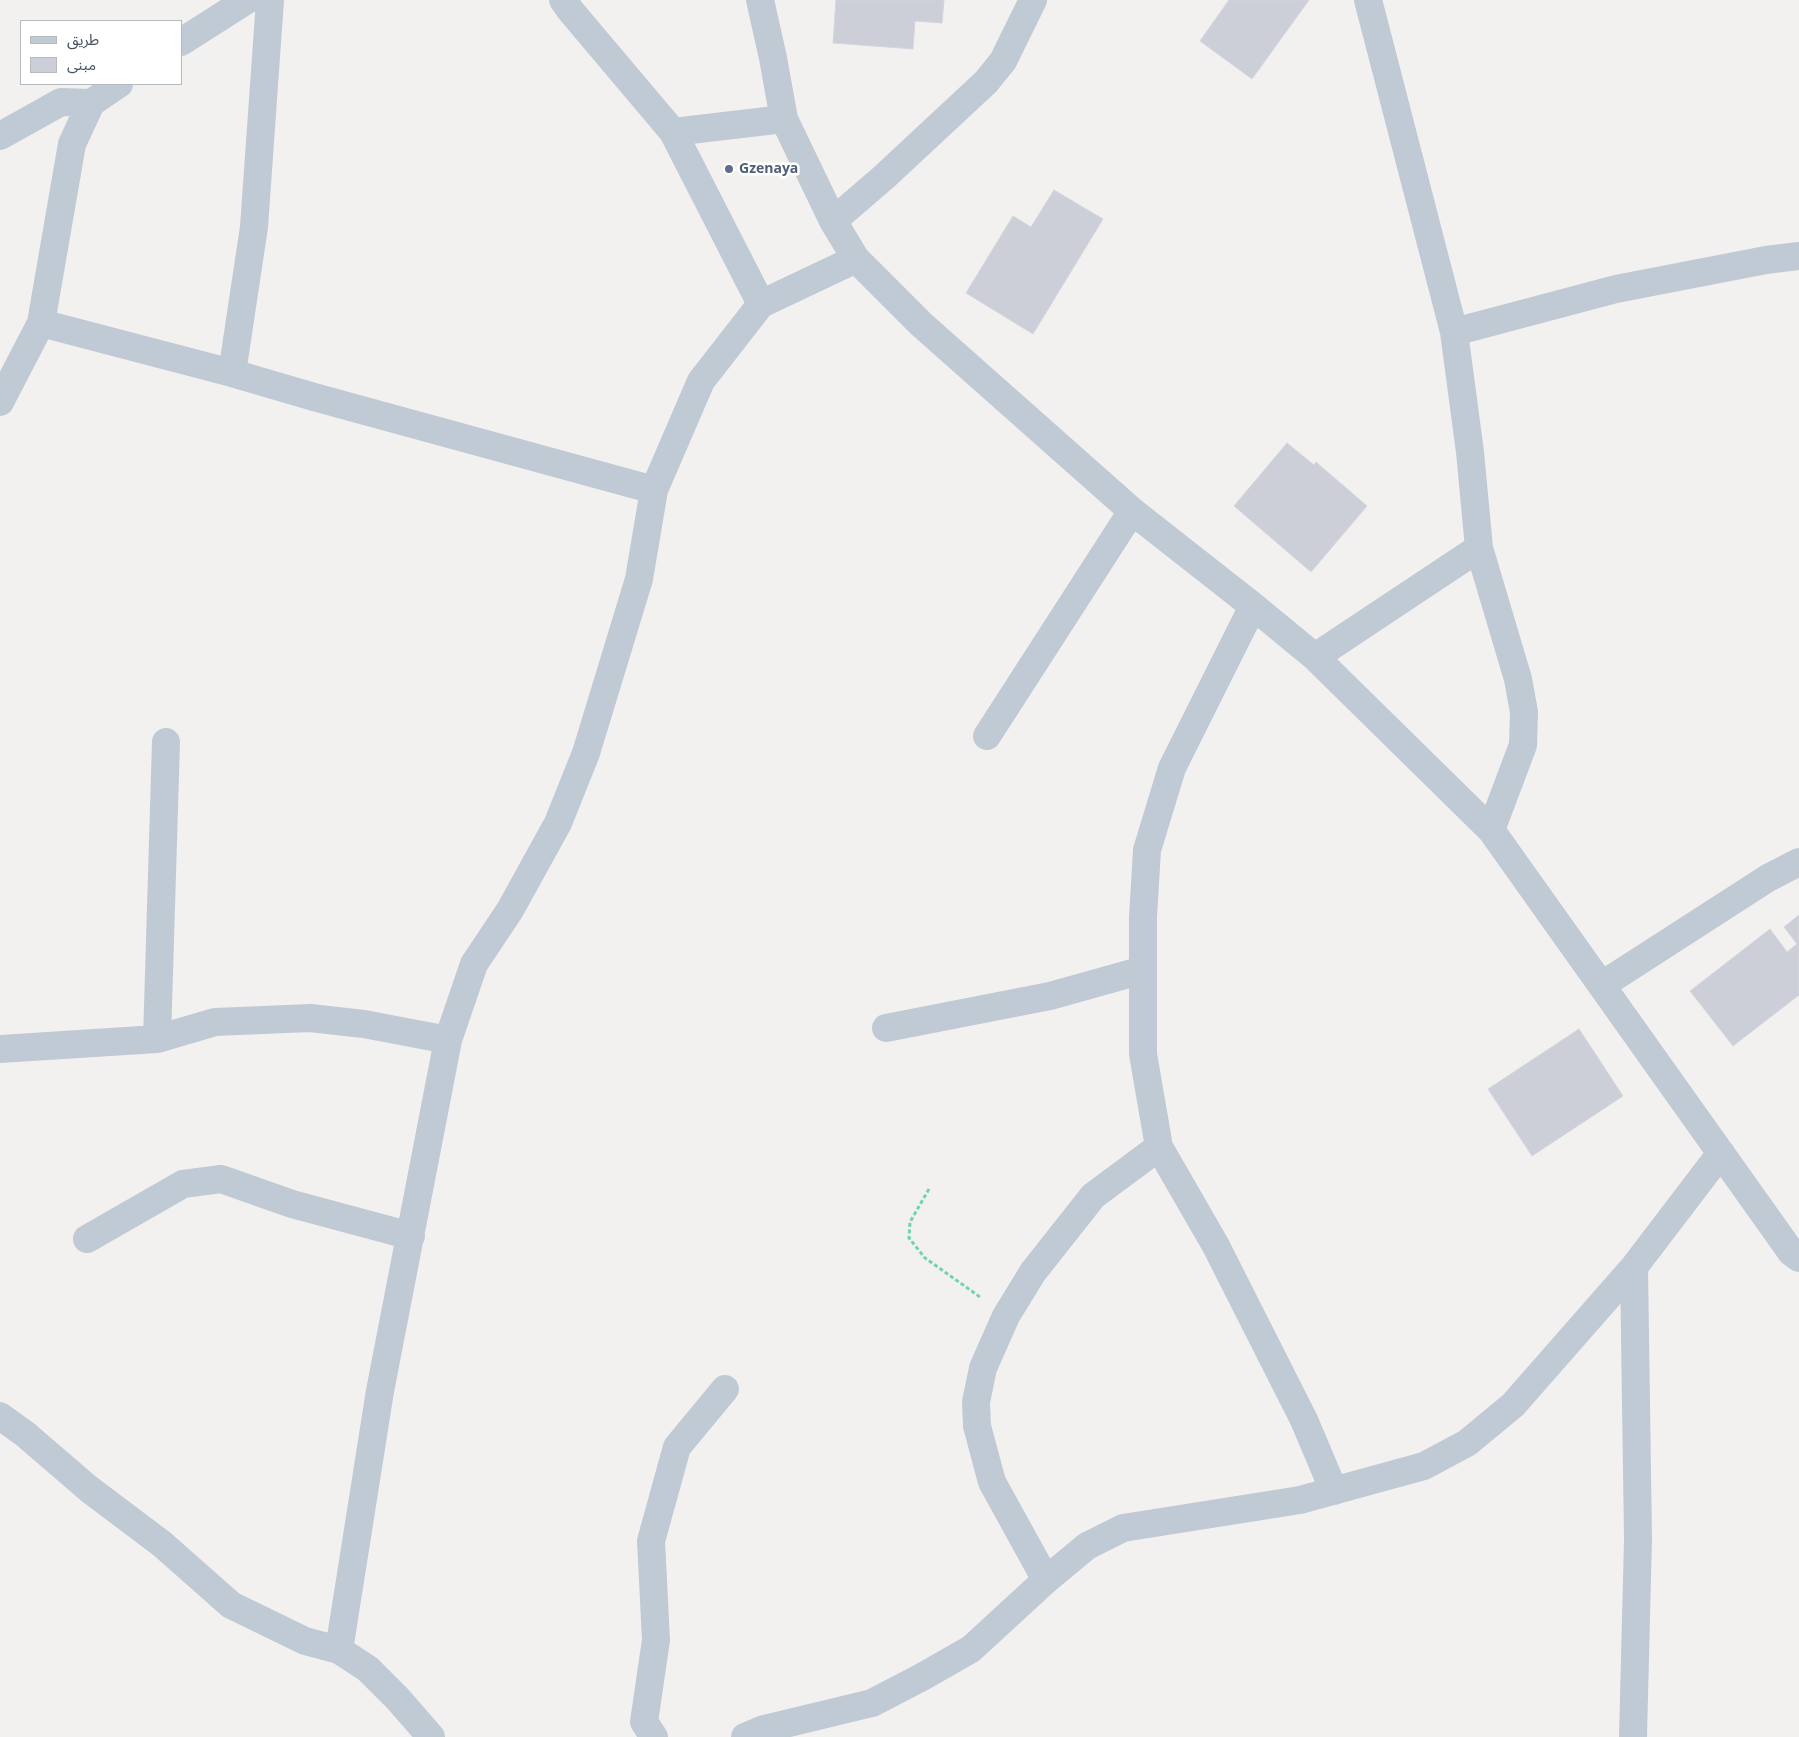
<!DOCTYPE html>
<meta charset="utf-8">
<style>
body{margin:0}
#map{position:relative;width:1799px;height:1737px;overflow:hidden;background:#f3f1f0;font-family:"Open Sans","Noto Sans Arabic",sans-serif}
canvas{display:block}
.legend{position:absolute;left:20px;top:20px;width:162px;height:65px;box-sizing:border-box;background:#fff;border:1px solid #b5babf;margin:0;padding:6px 9px;list-style:none;font-size:15px;color:#465260}
.legend li{display:flex;align-items:center;gap:10px;height:25px}
.legend b{width:25px;border:1px solid #b5babf}
</style>
<div id="map">
<canvas width="1799" height="1737"></canvas>
<ul class="legend">
<li><b style="height:6px;background:#c0cad4"></b>طريق</li>
<li><b style="height:14px;background:#cccfd7"></b>مبنى</li>
</ul>
</div>
<script>
const ctx = document.querySelector('canvas').getContext('2d');
ctx.lineJoin = 'round';
function fillPath(path, color) {
  ctx.fillStyle = color;
  ctx.fill(path, 'evenodd');
}
function poly(rows) {
  const path = new Path2D();
  for (const r of rows) {
    path.moveTo(r[0], r[1]);
    for (let i = 2; i < r.length; i += 2) path.lineTo(r[i], r[i + 1]);
  }
  return path;
}
function trace(path, color, width, dash) {
  ctx.strokeStyle = color;
  ctx.lineWidth = width;
  ctx.lineCap = dash ? 'butt' : 'round';
  ctx.setLineDash(dash || []);
  ctx.stroke(path);
}
function write(font, color, halo, rows, align = 'center') {
  ctx.font = font + ' "Open Sans",sans-serif';
  ctx.lineWidth = 5;
  ctx.setLineDash([]);
  ctx.textBaseline = 'middle';
  ctx.strokeStyle = halo;
  ctx.fillStyle = color;
  for (const [text, x, y, turn = 0] of rows) {
    ctx.save();
    ctx.translate(x, y);
    ctx.rotate((+turn || 0) * Math.PI / 180);
    ctx.textAlign = isNaN(turn) ? turn : align;
    if (halo) ctx.strokeText(text, 0, 0);
    ctx.fillText(text, 0, 0);
    ctx.restore();
  }
}
const building = poly([
 [836,0,944,0,942,23,915,21,913,49,833,43,836,0],
 [1229,0,1309,0,1252,79,1200,41,1229,0],
 [1054,190,1103,219,1033,334,966,293,1013,216,1031,227,1054,190],
 [1287,443,1314,465,1316,462,1367,506,1311,572,1234,506,1287,443],
 [1799,915,1799,995,1733,1046,1690,991,1770,929,1787,952,1797,944,1784,927,1799,915],
 [1579,1029,1623,1096,1532,1156,1488,1089,1579,1029]
]);
fillPath(building, '#cccfd7');
trace(building, '#d4d6dd', 1);
trace(poly([
 [929,1189,910,1222,909,1238,925,1258,980,1297]
]), '#70d6aa', 3, [4, 2.5]);
trace(poly([
 [563,0,570,10,673,132,784,119],
 [760,0,773,58,784,119,833,221,856,259,921,324,1132,511,1253,606,1315,657,1491,830,1791,1252,1799,1258],
 [1368,0,1454,332,1470,452,1479,548,1518,679,1524,712,1523,745,1491,830],
 [181,42,247,0],
 [673,132,761,304],
 [0,136,61,102,91,103],
 [833,221,884,177,986,82,1003,61,1033,0],
 [41,323,232,373,314,397,654,490],
 [1454,332,1616,289,1766,260,1799,256],
 [232,373,254,227,270,0],
 [0,402,41,323,72,144,91,103,119,84],
 [1315,657,1479,548],
 [987,736,1132,511],
 [1602,985,1768,878,1799,862],
 [886,1028,1050,996,1143,970],
 [157,1039,166,742],
 [0,1049,157,1039,215,1022,310,1018,364,1024,448,1040],
 [1159,1147,1216,1246,1304,1420,1334,1491],
 [87,1239,183,1184,221,1179,292,1204,411,1236],
 [0,1416,25,1434,89,1489,162,1544,231,1605,305,1641,339,1650,368,1669,398,1699,431,1737],
 [1046,1580,992,1482,977,1426,976,1402,983,1368,1006,1316,1033,1272,1093,1196,1159,1147,1143,1054,1143,917,1147,850,1172,768,1253,606],
 [339,1650,380,1391,448,1040,474,964,510,910,558,823,586,753,639,579,654,490,701,381,761,304,856,259],
 [654,1737,644,1722,656,1640,651,1541,677,1447,725,1389],
 [745,1737,764,1729,872,1703,922,1677,971,1649,1046,1580,1087,1546,1123,1528,1300,1500,1424,1466,1467,1443,1513,1405,1634,1267,1721,1153],
 [1633,1737,1638,1539,1634,1267]
]), '#c0cad4', 28);
for (const [x, y, r, color] of [
 [729,169,5,"#5c6f8a"]
]) {
  const dot = new Path2D();
  dot.arc(x, y, r, 0, 2 * Math.PI);
  ctx.fillStyle = color;
  ctx.fill(dot);
  trace(dot, '#fff', 2);
}
write('bold 14px', '#4e5e75', '#fff', [
 ["Gzenaya",739,169]
], 'left');
</script>
